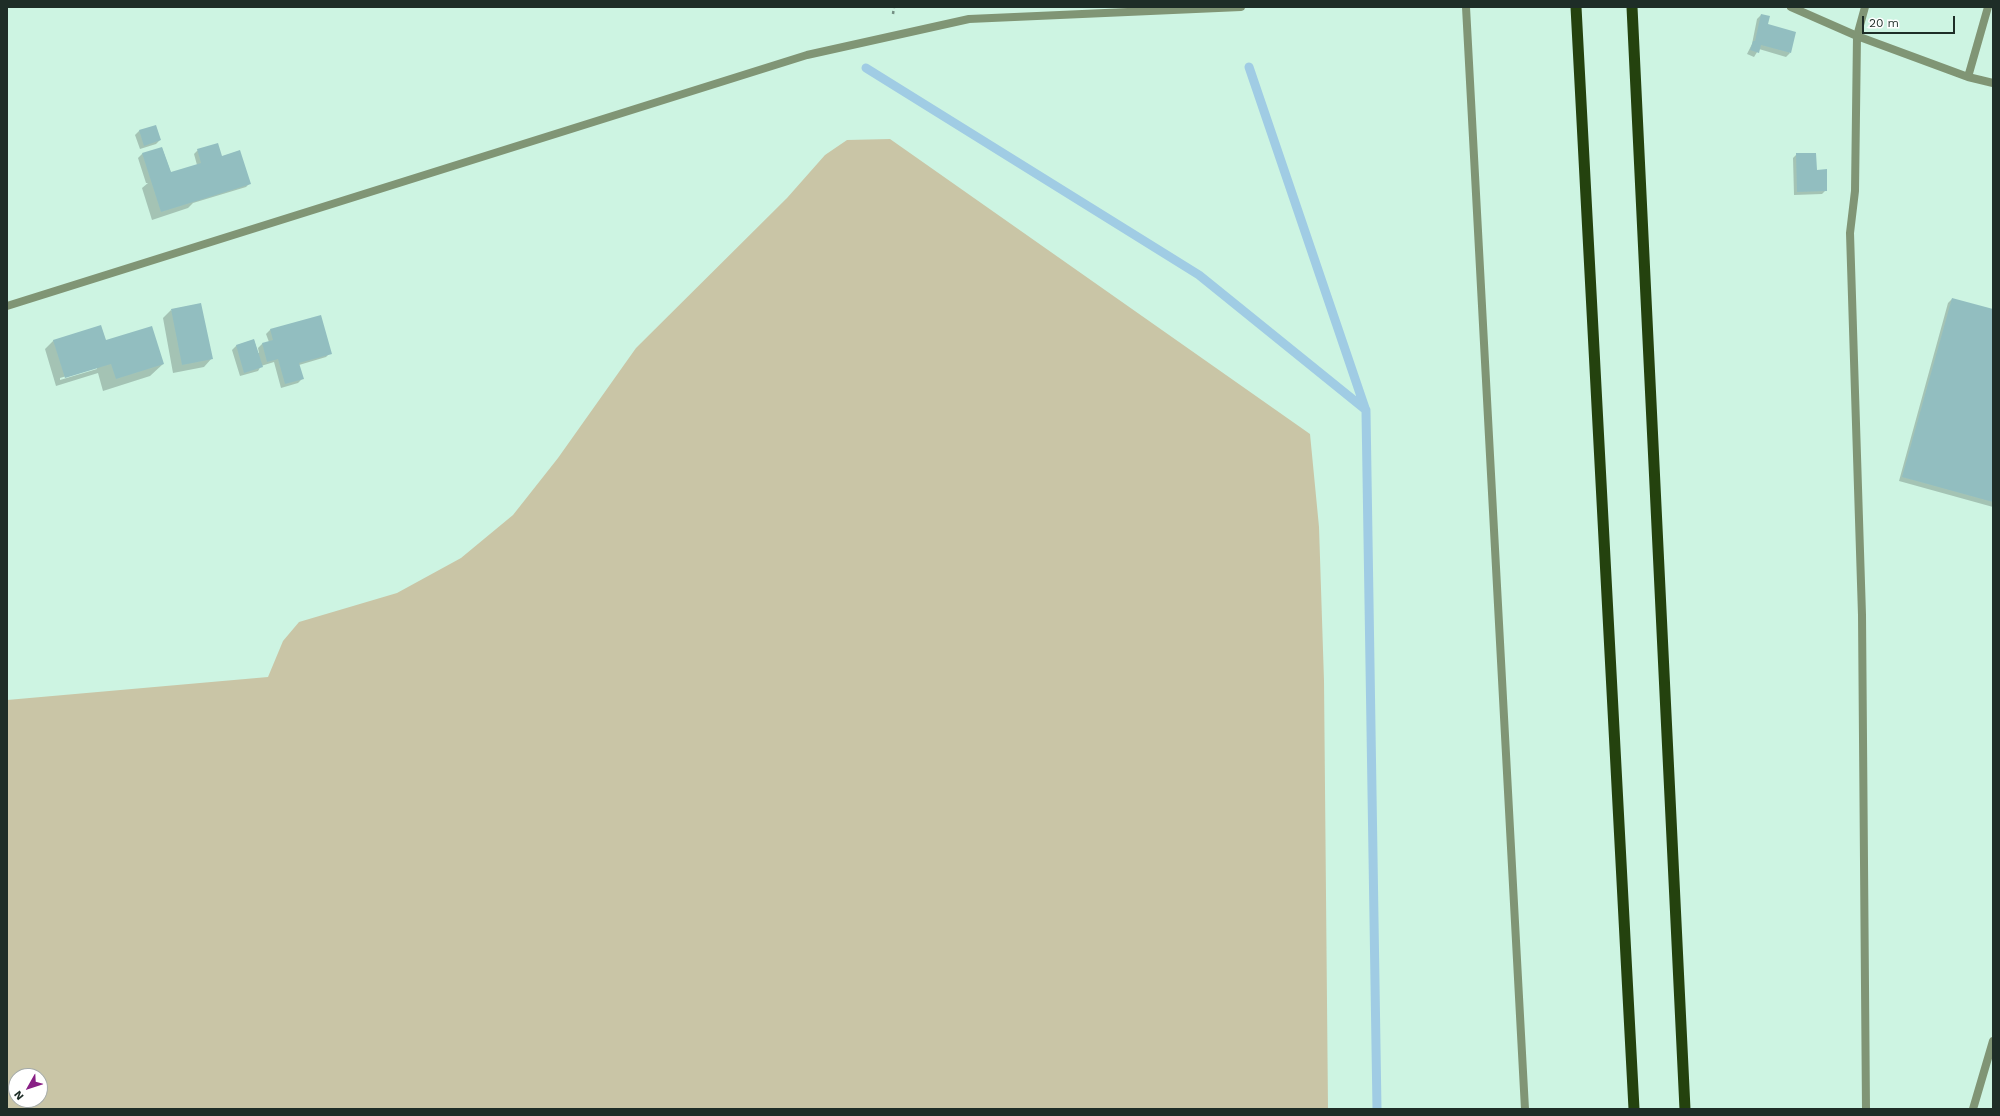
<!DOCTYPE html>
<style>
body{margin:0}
#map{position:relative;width:2000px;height:1116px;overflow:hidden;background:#cdf4e2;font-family:"Work Sans",sans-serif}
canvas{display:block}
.frame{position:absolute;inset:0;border:8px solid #1e2d27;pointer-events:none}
.north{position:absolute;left:8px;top:1068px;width:40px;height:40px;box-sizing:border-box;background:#fff;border:1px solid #a5aba9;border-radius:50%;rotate:231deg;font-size:11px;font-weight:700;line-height:16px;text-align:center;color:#1e2d27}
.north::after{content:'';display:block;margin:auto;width:14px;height:18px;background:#881f85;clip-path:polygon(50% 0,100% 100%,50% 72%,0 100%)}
.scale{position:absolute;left:1862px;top:16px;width:93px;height:18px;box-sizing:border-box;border:2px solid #1e2d27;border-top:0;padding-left:5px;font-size:12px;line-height:14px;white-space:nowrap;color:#1e2d27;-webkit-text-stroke:3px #fff;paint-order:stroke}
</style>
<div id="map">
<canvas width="2000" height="1116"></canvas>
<div class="frame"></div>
<div class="north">N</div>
<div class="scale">20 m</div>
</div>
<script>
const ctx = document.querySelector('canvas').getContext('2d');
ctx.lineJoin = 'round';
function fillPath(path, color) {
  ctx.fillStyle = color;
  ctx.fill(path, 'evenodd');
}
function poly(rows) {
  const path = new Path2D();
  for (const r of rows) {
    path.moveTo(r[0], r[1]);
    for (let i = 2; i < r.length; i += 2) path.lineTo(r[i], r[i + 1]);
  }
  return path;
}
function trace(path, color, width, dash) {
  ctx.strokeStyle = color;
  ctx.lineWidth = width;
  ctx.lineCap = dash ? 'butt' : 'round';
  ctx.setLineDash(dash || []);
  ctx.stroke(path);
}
fillPath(poly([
 [890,139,1310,434,1319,527,1324,681,1328,1109,7,1109,7,700,268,677,283,641,299,622,397,593,461,558,513,515,558,458,636,348,787,198,825,155,847,140],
 [16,1076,40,1076,40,1100,16,1100]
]), '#c9c5a6');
fillPath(poly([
 [1761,15,1766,25,1790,53,1786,57,1759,49,1754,57,1747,54,1752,44,1757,19],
 [155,126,160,140,156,144,140,149,135,135,139,131],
 [162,148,171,173,197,165,194,154,198,150,221,157,250,183,246,187,193,203,188,208,152,220,142,188,148,183,146,183,138,158,142,154],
 [1797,154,1816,171,1826,190,1822,194,1794,195,1793,158],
 [1952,299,1993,310,1993,507,1899,481,1948,303],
 [171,310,212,358,204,367,173,373,163,318],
 [320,316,330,353,326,357,299,365,302,379,298,383,281,388,274,362,261,366,258,371,240,376,232,350,236,346,254,340,258,353,259,353,258,348,262,344,269,342,266,334,270,330],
 [54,340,105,342,163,364,150,376,103,391,98,373,56,386,45,349],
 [97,367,97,369,60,380,60,378]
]), '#0003');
trace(poly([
 [1249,67,1366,411,1377,1109],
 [866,68,1199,275,1366,410]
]), '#a0cce4', 9);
fillPath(poly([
 [1761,14,1770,16,1768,24,1796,32,1791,53,1761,45,1759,53,1750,50,1753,41,1755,41],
 [156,125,161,140,144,146,139,130],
 [218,143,222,156,240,150,251,184,161,212,142,153,162,147,171,172,201,163,197,149],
 [1796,153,1816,153,1817,170,1827,169,1827,191,1797,192],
 [1952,298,1993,309,1993,502,1902,477],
 [201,303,213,359,182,365,171,309],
 [321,315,332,354,299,363,304,379,285,384,278,359,267,362,262,343,273,340,270,329],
 [101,325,106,340,152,326,164,364,116,379,111,364,65,378,53,340],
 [254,339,263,367,244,373,236,345]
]), '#92bec0');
trace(poly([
 [893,14,894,7]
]), '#748f83', 2.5, [3, 3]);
trace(poly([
 [1791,7,1857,36,1968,77,1993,83],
 [1865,7,1857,36,1855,191,1850,233,1862,615,1866,1109],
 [1968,77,1988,7],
 [1973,1109,1993,1041]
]), '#809575', 8);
trace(poly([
 [1466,7,1525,1109],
 [7,306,807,55,969,19,1241,7]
]), '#809575', 8);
trace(poly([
 [1576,7,1634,1109],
 [1632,7,1685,1109]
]), '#24420e', 11);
</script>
